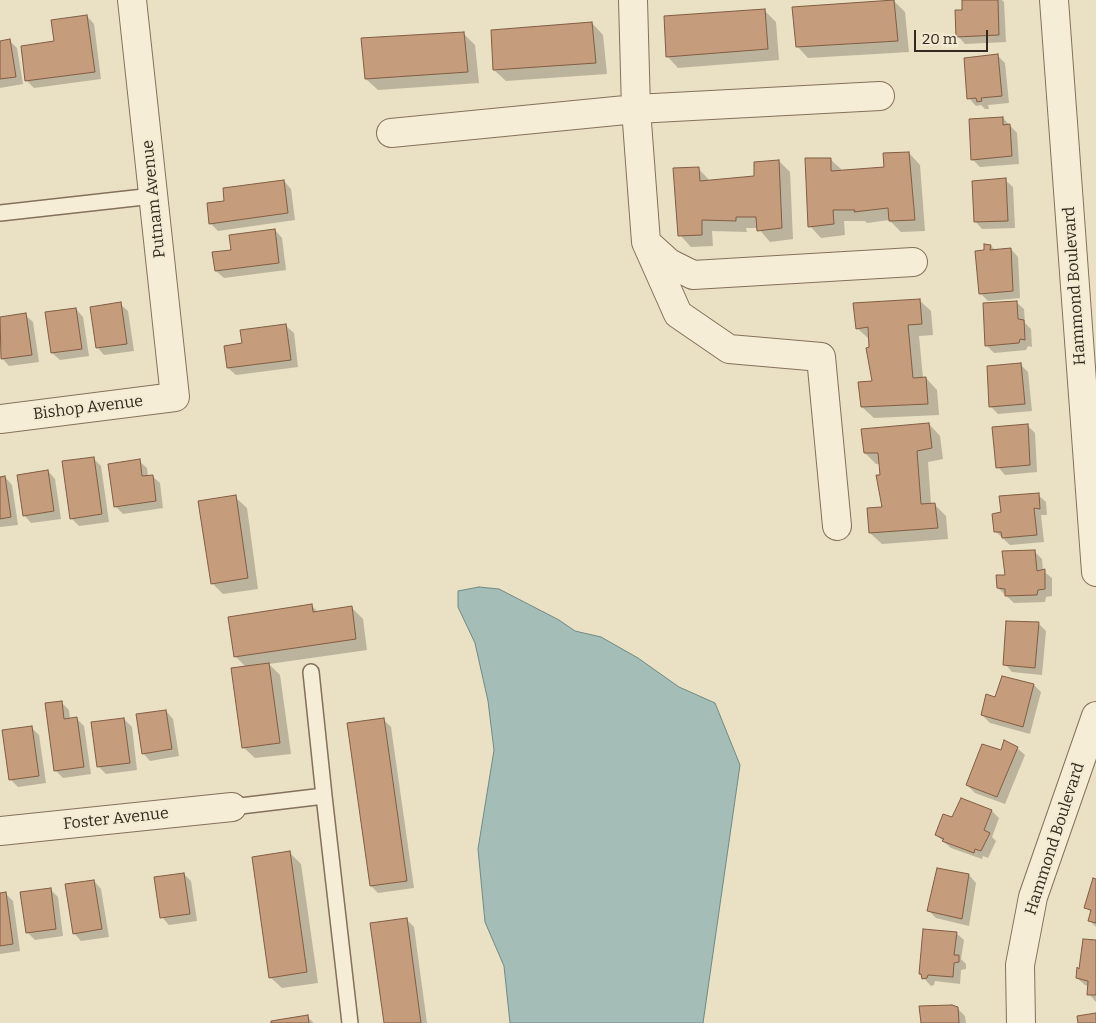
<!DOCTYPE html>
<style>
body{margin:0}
#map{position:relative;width:1096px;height:1023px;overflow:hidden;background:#eae0c3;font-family:Bitter,serif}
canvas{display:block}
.scale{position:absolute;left:914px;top:30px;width:74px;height:22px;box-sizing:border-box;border:2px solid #34291e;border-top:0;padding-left:6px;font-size:15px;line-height:18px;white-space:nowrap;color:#34291e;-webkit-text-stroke:4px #f2ead2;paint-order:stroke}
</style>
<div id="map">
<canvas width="1096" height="1023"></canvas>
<div class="scale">20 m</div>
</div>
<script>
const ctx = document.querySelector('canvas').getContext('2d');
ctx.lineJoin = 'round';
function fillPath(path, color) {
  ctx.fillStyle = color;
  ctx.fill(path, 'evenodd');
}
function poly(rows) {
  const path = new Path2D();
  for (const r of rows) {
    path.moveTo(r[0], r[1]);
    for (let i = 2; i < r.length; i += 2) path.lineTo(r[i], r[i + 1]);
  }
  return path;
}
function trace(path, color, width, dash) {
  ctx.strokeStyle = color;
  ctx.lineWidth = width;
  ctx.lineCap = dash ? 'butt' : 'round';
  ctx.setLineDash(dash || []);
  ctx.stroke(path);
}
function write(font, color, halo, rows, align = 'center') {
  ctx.font = font + ' Bitter,serif';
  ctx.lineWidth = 4;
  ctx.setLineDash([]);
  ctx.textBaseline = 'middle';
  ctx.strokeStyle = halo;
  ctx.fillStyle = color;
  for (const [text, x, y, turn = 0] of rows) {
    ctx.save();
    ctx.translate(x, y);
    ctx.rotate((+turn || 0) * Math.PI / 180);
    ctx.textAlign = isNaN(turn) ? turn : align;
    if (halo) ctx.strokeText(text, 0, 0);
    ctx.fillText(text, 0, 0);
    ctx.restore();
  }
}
const water = poly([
 [479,587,499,589,559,620,575,631,601,637,638,658,679,687,715,703,740,765,703,1023,510,1023,504,966,485,922,478,849,494,750,488,701,475,643,458,607,458,591,479,587]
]);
fillPath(water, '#a5bdb7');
trace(water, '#6d8a84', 1);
fillPath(poly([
 [963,0,1002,0,1004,2,1006,42,965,44,958,36,963,12],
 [894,1,905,12,909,52,808,58,797,46],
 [764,10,776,22,779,60,678,68,667,56],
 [87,16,94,24,101,79,34,88,27,81,22,47,55,43],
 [592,23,603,35,607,74,506,81,494,70],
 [464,34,475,45,479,83,378,90,366,79],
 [10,41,17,48,23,84,0,88,0,42],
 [997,55,1005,63,1009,103,988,105,989,109,985,109,981,105,976,106,969,98],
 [1003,118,1017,133,1019,164,980,167,973,160],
 [909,153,920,165,925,231,901,232,889,220,867,223,865,221,844,221,845,235,821,238,810,226,830,159,842,170,886,168],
 [779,161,790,172,793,239,770,242,758,228,746,228,747,232,712,231,713,246,691,247,680,235,698,168,710,181,755,177],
 [1005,180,1013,187,1015,228,982,229,975,221],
 [284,181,291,189,295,220,218,231,210,223,226,202],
 [275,230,282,238,286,270,224,278,216,271,232,251],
 [985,245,991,246,996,251,1011,249,1018,257,1020,298,988,301,980,293],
 [919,300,931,311,933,335,919,336,923,378,926,378,937,390,939,415,874,418,862,407,873,382,870,340,857,328],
 [1016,302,1024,309,1025,323,1031,329,1032,347,1028,346,1026,350,994,353,986,345],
 [120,304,128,311,134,351,104,355,97,347],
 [76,309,83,317,89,356,60,360,52,353],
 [25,315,33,322,39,362,9,366,2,358,0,318],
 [286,326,294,333,298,367,236,375,228,368,243,344],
 [1021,365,1028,372,1032,411,998,414,990,406],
 [929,424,940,436,943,459,928,462,931,504,934,504,946,516,948,539,882,544,870,533,883,508,880,464,876,464,865,453],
 [1028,426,1035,433,1037,472,1005,475,998,467],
 [93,458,101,466,109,522,79,526,71,518],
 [139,461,147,468,148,476,152,476,160,483,163,508,123,514,115,506],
 [48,471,55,479,61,519,31,523,24,515],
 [5,477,12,485,18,525,0,527,0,478],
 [1038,495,1046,502,1047,515,1041,515,1044,542,1010,545,995,531,1002,513],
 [235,497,247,508,258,589,223,594,212,583],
 [1035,552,1042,559,1043,571,1052,578,1052,596,1046,597,1045,602,1014,603,998,588,1006,576],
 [311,605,318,612,351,607,363,619,367,650,269,664,280,675,291,754,255,758,243,747,246,667,235,656],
 [1039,624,1046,631,1042,675,1012,672,1005,664],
 [1034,685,1041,692,1030,734,990,723,982,715],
 [62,703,69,710,70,720,77,719,84,726,91,774,63,778,55,770],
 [166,711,173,719,179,756,150,761,143,753],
 [124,719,132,727,137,770,106,774,99,767],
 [384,720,391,727,414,888,378,893,371,886],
 [32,728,39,735,46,783,18,787,10,779],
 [1017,748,1025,755,1005,804,975,793,967,785,1002,751],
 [962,799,992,811,999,818,992,837,996,841,988,858,983,856,982,859,951,848,936,835,953,819],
 [289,852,301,864,318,983,282,988,270,977],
 [184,874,191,881,197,921,169,925,162,917],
 [969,875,976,883,969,926,936,918,929,911],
 [1096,880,1096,927,1089,920,1092,913,1086,907],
 [94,881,101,889,109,937,81,941,74,933],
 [50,889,58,897,63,936,35,940,27,932],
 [0,894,6,894,13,901,20,951,0,954],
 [406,919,414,927,427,1023,385,1023],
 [956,933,964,940,961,959,966,964,966,969,961,970,960,984,935,981,934,985,931,986,920,974],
 [1096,941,1096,1002,1089,994,1089,986,1085,985,1077,978],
 [957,1008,965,1016,966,1023,922,1023],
 [307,1017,314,1023,272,1023]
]), '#0003');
const building = poly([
 [894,0,898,41,796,47,792,7,894,0],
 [962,0,998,0,999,35,956,37,955,10,962,10,962,0],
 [765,9,768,49,666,57,664,16,765,9],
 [87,15,95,72,25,81,21,46,54,41,51,20,87,15],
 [592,22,596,63,493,70,491,30,592,22],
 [464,32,468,72,365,79,361,38,464,32],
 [10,39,16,77,0,79,0,41,10,39],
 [998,54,1002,96,981,98,982,101,977,102,976,98,967,99,964,58,998,54],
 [1003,117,1003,125,1010,124,1012,156,971,160,969,119,1003,117],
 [909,152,915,220,889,221,888,208,854,212,855,210,833,210,834,224,808,227,805,158,831,158,831,171,884,167,883,153,909,152],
 [779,160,782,228,757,231,756,217,736,217,736,221,702,220,702,235,678,236,673,168,699,167,700,181,754,176,754,162,779,160],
 [1006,178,1008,221,974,222,972,181,1006,178],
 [284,180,288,213,209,224,207,203,224,201,223,188,284,180],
 [275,229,279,263,215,271,212,252,231,250,229,235,275,229],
 [984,244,991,245,990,250,1011,248,1013,291,979,294,975,251,984,250,984,244],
 [920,299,922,324,908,325,913,378,926,377,928,404,861,407,858,382,872,381,866,348,869,347,868,327,856,329,853,303,920,299],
 [1017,301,1018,319,1024,320,1025,340,1020,339,1019,343,985,346,983,303,1017,301],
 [121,302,127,344,96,348,90,307,121,302],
 [76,308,82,349,51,353,45,312,76,308],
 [26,313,32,355,1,359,0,317,26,313],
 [286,324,291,360,227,368,224,346,242,343,240,330,286,324],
 [1021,363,1025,404,989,407,987,366,1021,363],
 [929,423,932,448,917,451,921,504,935,503,938,528,869,533,867,508,882,507,876,475,880,475,878,453,864,453,861,429,929,423],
 [1028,424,1030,465,996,468,992,427,1028,424],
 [94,457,102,514,70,519,62,461,94,457],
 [140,459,142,476,153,475,156,501,114,507,108,464,140,459],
 [48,470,54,511,23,516,17,475,48,470],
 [5,476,11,517,0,519,0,477,5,476],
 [1039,493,1040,509,1034,508,1037,535,1002,538,1001,532,994,532,992,514,1001,512,999,496,1039,493],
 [236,495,248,578,211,584,198,501,236,495],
 [1035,550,1037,571,1045,569,1045,589,1038,590,1037,595,1005,596,1005,589,997,588,996,575,1005,575,1002,551,1035,550],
 [312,604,313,612,352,606,356,639,234,657,228,617,312,604],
 [1006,621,1039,622,1035,668,1003,665,1006,621],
 [269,663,280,743,242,748,231,668,269,663],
 [1002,676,1034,684,1023,727,981,715,986,694,995,697,1002,676],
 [62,701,64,719,77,717,84,767,54,771,45,703,62,701],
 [166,710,172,749,142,754,136,714,166,710],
 [124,718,130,763,97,767,91,722,124,718],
 [384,718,407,881,370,886,347,723,384,718],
 [32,726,39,776,9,780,2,730,32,726],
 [1004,740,1018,747,997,797,966,785,982,744,1001,750,1004,740],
 [961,798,992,810,984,830,990,833,981,851,975,849,974,853,942,841,944,839,935,835,943,814,952,817,961,798],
 [290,851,307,972,269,978,252,857,290,851],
 [937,868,969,874,962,919,927,911,937,868],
 [184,873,190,914,160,918,154,877,184,873],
 [1093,878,1096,879,1096,923,1088,921,1091,910,1084,908,1093,878],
 [94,880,102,929,73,934,65,884,94,880],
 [51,888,56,929,26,933,20,892,51,888],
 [6,892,13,944,0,946,0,893,6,892],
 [407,918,421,1023,384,1023,370,923,407,918],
 [923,929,957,932,954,955,959,955,959,962,954,963,953,977,928,975,927,978,922,979,921,974,919,974,923,929],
 [1083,939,1096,940,1096,995,1087,995,1088,981,1076,978,1077,967,1079,969,1083,939],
 [952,1005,958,1007,959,1023,921,1023,919,1006,952,1005],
 [1096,1013,1096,1023,1078,1023,1077,1016,1096,1013],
 [308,1015,309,1023,271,1023,271,1021,308,1015]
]);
fillPath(building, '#c59c7c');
trace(building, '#805d43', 1);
const service = poly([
 [0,213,153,196],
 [311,672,324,796],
 [232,807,324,796,350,1023]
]);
const minor = poly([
 [633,0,636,109,646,242,678,314,729,349,821,357,837,526],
 [1054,0,1096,572],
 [391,133,636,109,880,96],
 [649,245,669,263,693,275,913,262],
 [0,419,175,397,132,0],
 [0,831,232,807],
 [1021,1023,1020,965,1033,897,1096,716]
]);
trace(service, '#83715b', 18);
trace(minor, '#83715b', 30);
trace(service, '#f6edd6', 15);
trace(minor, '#f6edd6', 28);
write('16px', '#34291e', '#f2ead2', [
 ["Putnam Avenue",154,199,-96],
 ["Hammond Boulevard",1075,286,-94],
 ["Bishop Avenue",88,408,-7],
 ["Foster Avenue",116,819,-6],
 ["Hammond Boulevard",1055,839,-72]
]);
</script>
